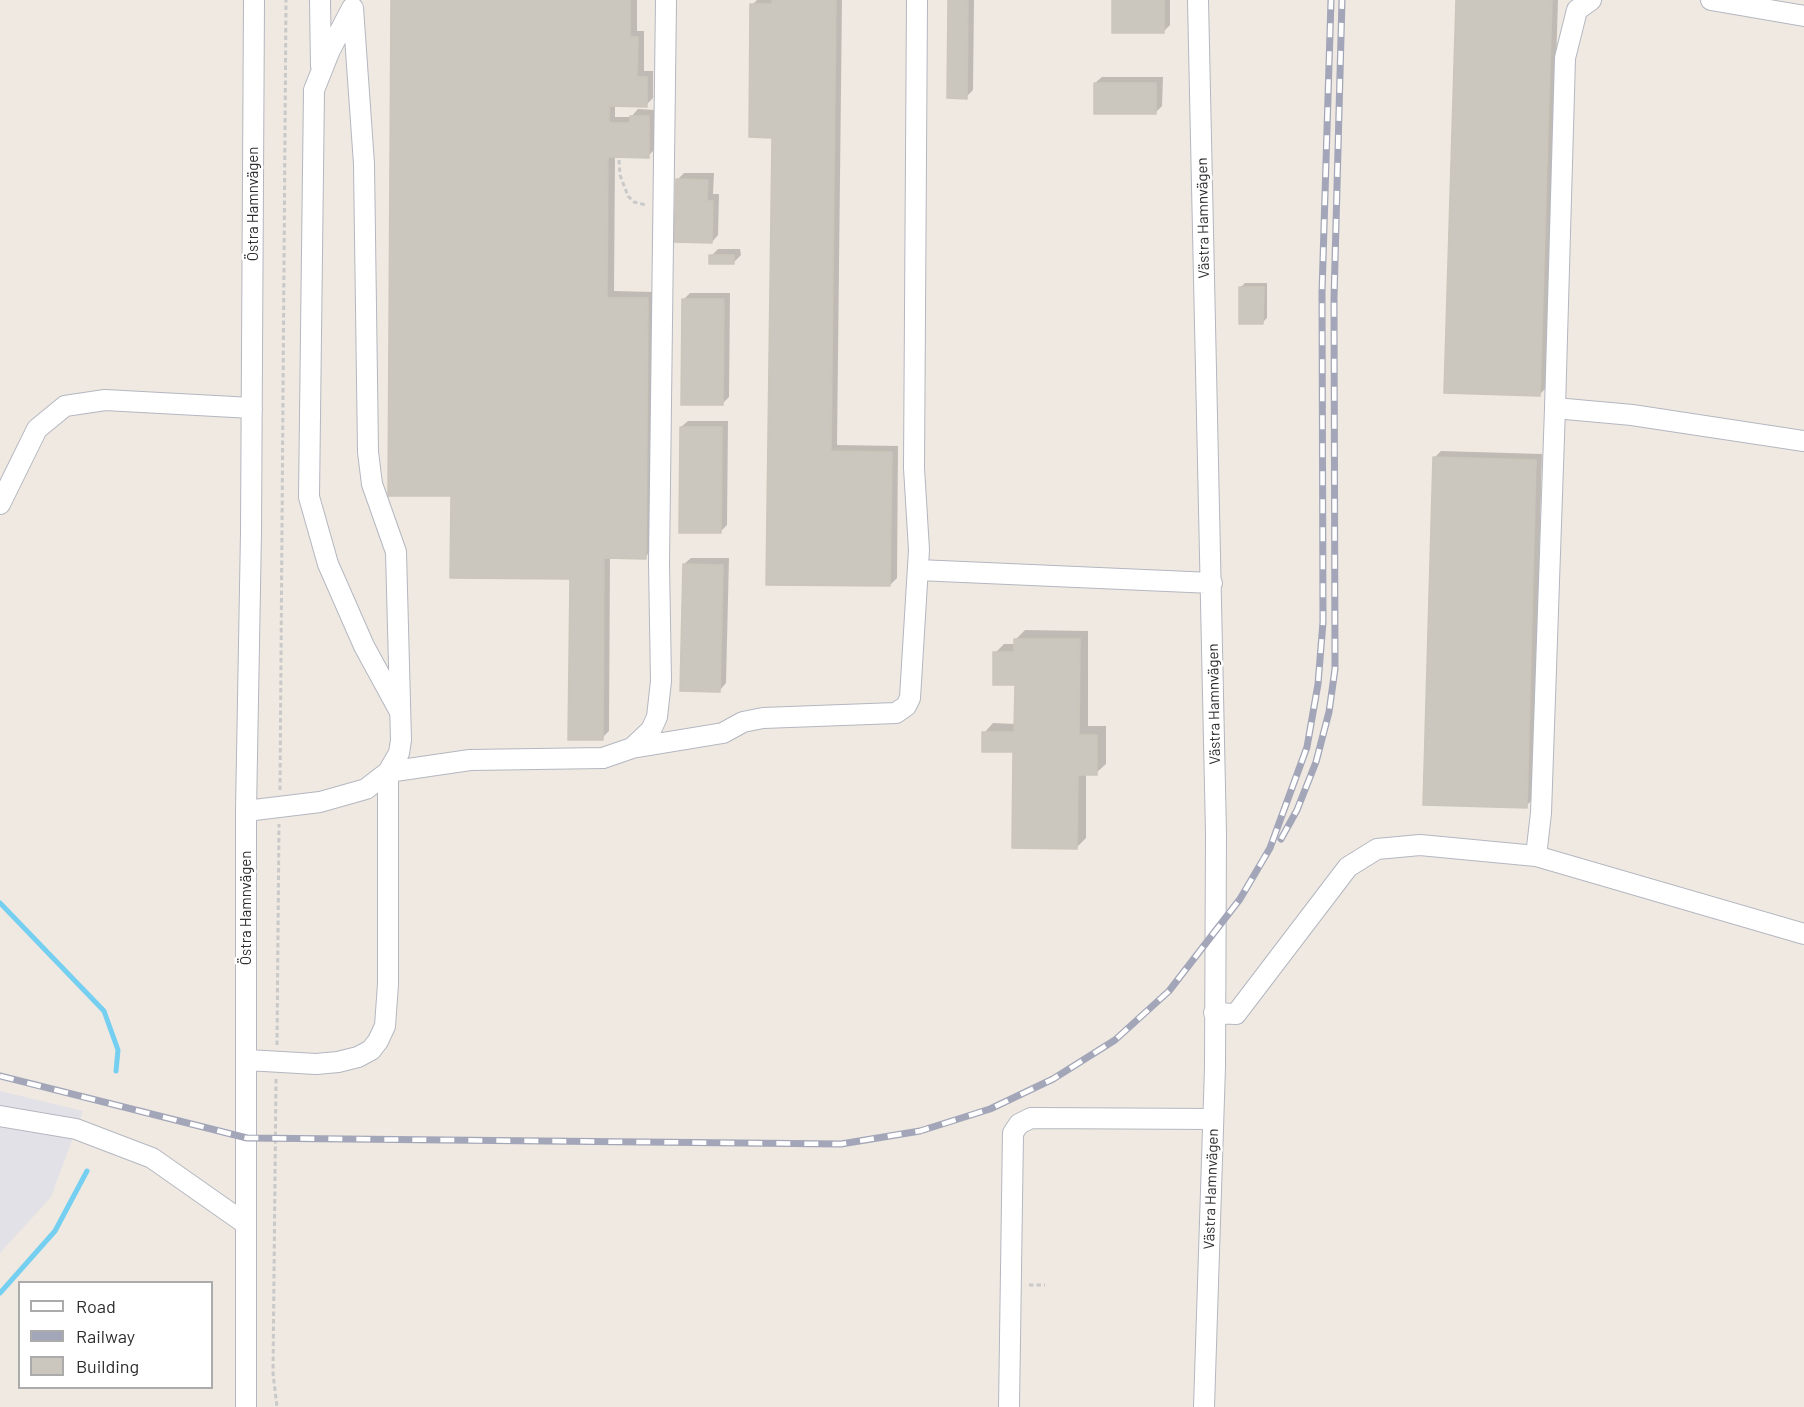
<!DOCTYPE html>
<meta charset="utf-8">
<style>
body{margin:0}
#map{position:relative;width:1804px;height:1407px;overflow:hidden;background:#efe9e1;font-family:Barlow,sans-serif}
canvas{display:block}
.legend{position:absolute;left:18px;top:1281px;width:195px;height:108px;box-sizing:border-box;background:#fff;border:2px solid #ababab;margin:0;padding:8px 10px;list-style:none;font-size:18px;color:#2e2e2e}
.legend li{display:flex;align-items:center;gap:12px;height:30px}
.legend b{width:30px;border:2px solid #ababab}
</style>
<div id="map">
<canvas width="1804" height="1407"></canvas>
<ul class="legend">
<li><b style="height:8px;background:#fff"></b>Road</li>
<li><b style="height:8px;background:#a3a6b8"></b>Railway</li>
<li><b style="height:16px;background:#cbc7bf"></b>Building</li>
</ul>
</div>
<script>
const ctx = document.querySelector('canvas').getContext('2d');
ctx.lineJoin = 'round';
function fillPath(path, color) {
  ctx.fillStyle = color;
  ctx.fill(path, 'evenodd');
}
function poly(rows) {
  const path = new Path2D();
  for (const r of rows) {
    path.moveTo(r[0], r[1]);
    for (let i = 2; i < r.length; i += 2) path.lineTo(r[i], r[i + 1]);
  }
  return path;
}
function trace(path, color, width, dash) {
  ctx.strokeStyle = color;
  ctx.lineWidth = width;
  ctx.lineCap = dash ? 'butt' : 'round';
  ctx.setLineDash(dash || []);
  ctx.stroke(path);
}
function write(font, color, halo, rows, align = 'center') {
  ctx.font = font + ' Barlow,sans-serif';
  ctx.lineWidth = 5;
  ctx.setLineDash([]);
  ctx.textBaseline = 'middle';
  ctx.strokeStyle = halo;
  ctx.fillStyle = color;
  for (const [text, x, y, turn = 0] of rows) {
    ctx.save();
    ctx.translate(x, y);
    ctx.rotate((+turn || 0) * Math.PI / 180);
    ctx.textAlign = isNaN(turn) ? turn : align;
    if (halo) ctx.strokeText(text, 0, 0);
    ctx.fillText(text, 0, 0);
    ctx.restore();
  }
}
fillPath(poly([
 [0,1091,83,1111,51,1197,0,1253]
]), '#e3e1e8');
fillPath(poly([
 [393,0,637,0,637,31,644,31,644,71,653,71,653,98,646,105,615,105,615,117,631,117,638,109,655,110,655,149,648,156,615,156,614,291,654,292,652,550,645,557,610,557,609,731,602,738,571,577,452,495],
 [757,0,842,0,837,445,898,446,897,578,890,585,768,583,773,136,752,5],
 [949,0,974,0,973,90,966,97],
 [1114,0,1170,0,1170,25,1163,32],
 [1457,0,1558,0,1546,388,1539,395],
 [1102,77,1163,77,1162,106,1155,113,1095,83],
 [684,173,714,173,713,194,719,194,718,235,712,242,677,180],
 [718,249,740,249,741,255,734,262,711,256],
 [1245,283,1267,283,1267,318,1263,322,1240,288],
 [690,293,730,293,729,397,722,404,683,300],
 [688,421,728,421,727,525,720,532,681,427],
 [1441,451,1542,454,1533,799,1526,806,1434,458],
 [691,558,729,558,726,683,720,690,684,564],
 [1025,630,1088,631,1088,726,1106,726,1106,764,1096,773,1086,773,1086,838,1076,848,1015,751,984,733,993,723,1016,724,1016,684,995,653,1004,644,1015,644,1015,640]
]), '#0003');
trace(poly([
 [0,903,104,1011,118,1050,116,1071],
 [0,1293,55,1231,87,1171]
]), '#75cff0', 5);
const building = poly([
 [391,0,630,0,630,37,638,37,637,77,647,77,647,107,609,106,609,123,630,123,630,116,649,116,649,158,608,157,607,298,648,298,646,559,604,558,603,740,568,740,570,579,450,578,451,496,388,496,391,0],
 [772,0,836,0,831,451,892,452,890,586,766,585,772,138,749,137,750,4,772,4,772,0],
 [948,0,968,0,967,99,947,98,948,0],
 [1112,0,1164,0,1164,33,1112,33,1112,0],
 [1456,0,1552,0,1540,396,1444,393,1456,0],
 [1094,83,1156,83,1156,114,1094,114,1094,83],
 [676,179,708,180,707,201,713,201,712,243,674,242,676,179],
 [709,255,734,255,734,264,709,264,709,255],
 [1239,287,1264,287,1263,324,1239,324,1239,287],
 [682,299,724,299,723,405,681,405,682,299],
 [680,427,722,427,721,533,679,533,680,427],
 [1433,457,1536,460,1527,808,1423,805,1433,457],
 [683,564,723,565,720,692,680,691,683,564],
 [1014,639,1080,639,1079,735,1097,735,1097,775,1078,775,1077,849,1012,848,1013,752,982,752,982,732,1014,732,1015,685,993,685,993,652,1014,652,1014,639]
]);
fillPath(building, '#cbc7bf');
trace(building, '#cbc5ba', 1.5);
const minor = poly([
 [320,0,321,66],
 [1198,0,1216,833,1215,1067,1204,1407],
 [1711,0,1804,16],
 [352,8,330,50,314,90,309,497,328,564,364,646,400,712],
 [1555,408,1565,58,1577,10,1591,0],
 [0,504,37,429,65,406,105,400,252,408],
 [918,570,1212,583],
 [632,748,723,733,743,722,763,718,896,713,906,706,910,698,919,550,914,468,917,0],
 [246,811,320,802,366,789,388,772,399,753,401,740,396,552,372,484,368,452,364,164,353,8],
 [1536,856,1541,813,1555,408,1632,415,1804,441],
 [1214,1013,1236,1014,1348,867,1377,849,1420,845,1536,856,1804,934],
 [247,1060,316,1064,338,1062,358,1057,371,1050,378,1041,385,1026,388,984,388,772,470,760,603,758,632,748,651,730,657,717,661,681,659,563,666,0],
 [0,1116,76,1129,152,1158,246,1224],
 [246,1407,246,811,251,532,254,0],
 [1009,1407,1013,1133,1019,1124,1031,1118,1213,1119]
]);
trace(minor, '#b4b7c1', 22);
trace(poly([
 [619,160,620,175,628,196,634,202,646,205],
 [280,790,286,0],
 [277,1045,279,824],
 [276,1079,273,1373,277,1407],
 [1029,1285,1045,1285]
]), '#c9c9c9', 3, [4.5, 3]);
trace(minor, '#fff', 20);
const rail = poly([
 [1281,839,1297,810,1316,762,1329,712,1335,669,1334,299,1342,0],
 [0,1076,247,1138,841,1144,920,1131,990,1109,1053,1079,1115,1040,1169,991,1240,899,1270,848,1307,747,1318,684,1323,622,1322,292,1331,0]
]);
trace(rail, '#a3a6b8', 7);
trace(rail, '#fff', 4.5, [14]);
write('15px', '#2e2e2e', '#fff', [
 ["Östra Hamnvägen",253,204,-90],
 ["Västra Hamnvägen",1203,218,-91],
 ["Västra Hamnvägen",1214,704,-91],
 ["Östra Hamnvägen",246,908,-90],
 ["Västra Hamnvägen",1211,1189,-88]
]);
</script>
